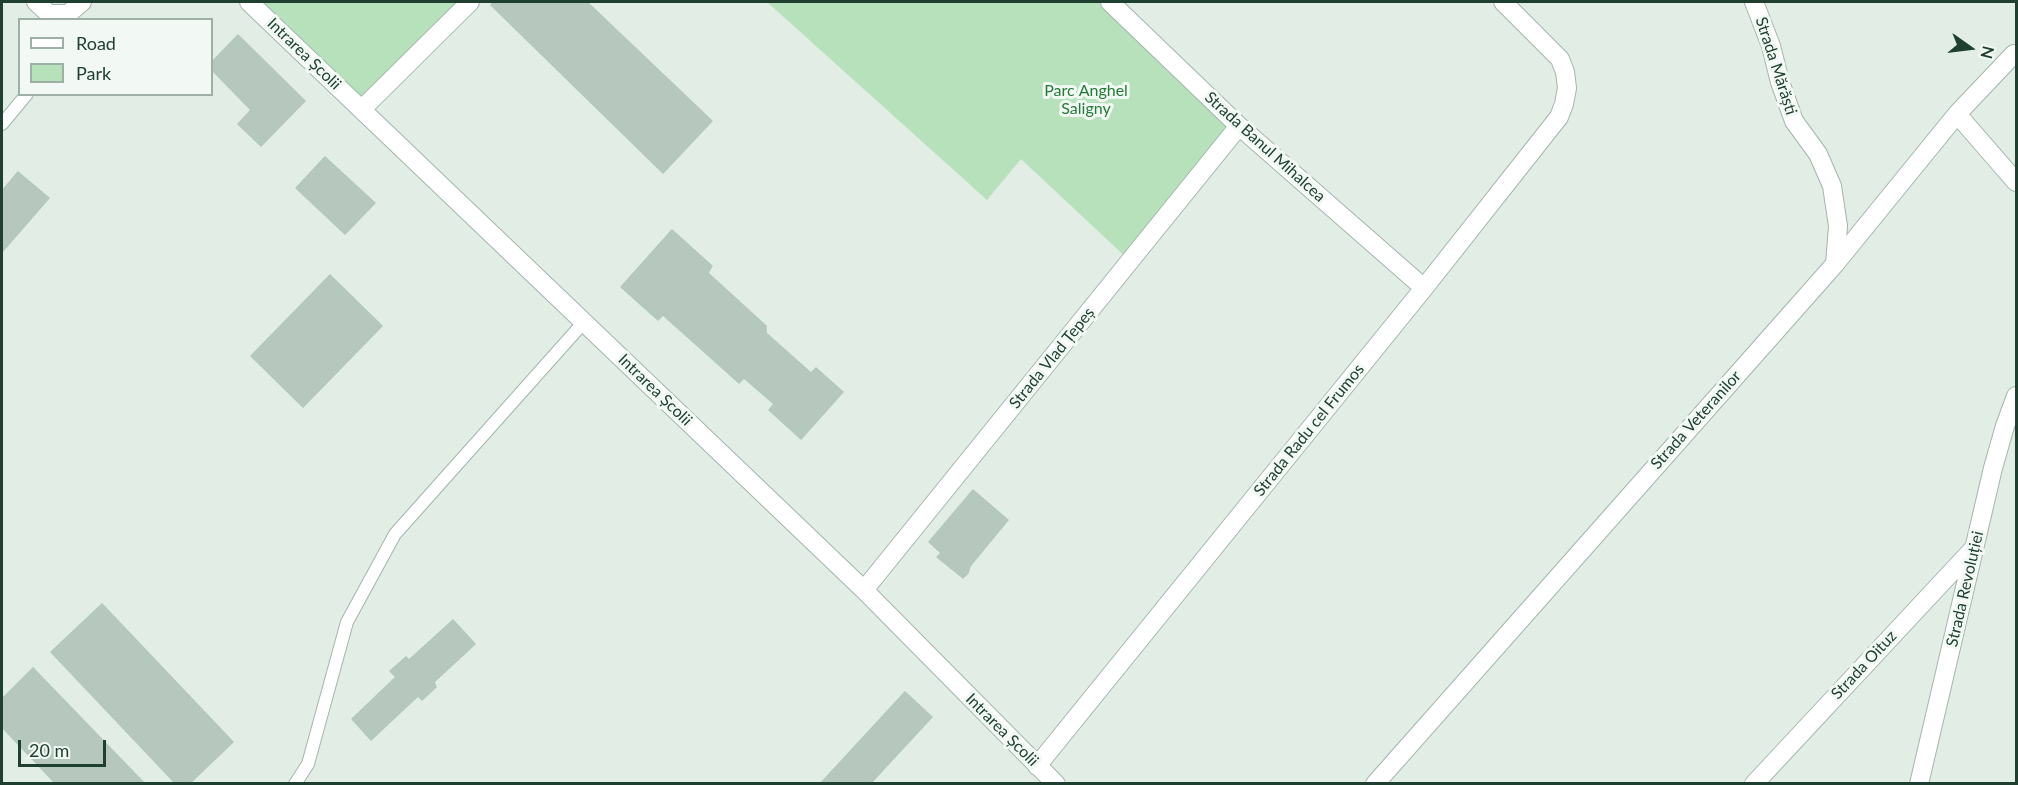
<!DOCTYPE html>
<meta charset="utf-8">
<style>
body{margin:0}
#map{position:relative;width:2018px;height:785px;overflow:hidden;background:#e1ede5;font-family:Lato,sans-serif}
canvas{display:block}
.frame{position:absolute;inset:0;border:3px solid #1f4031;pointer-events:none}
.legend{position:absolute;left:18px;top:18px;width:195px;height:78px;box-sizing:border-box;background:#f2f9f4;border:2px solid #9eafa6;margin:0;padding:8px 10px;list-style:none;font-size:18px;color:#1f4031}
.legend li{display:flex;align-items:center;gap:12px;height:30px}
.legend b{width:30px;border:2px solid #9eafa6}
.north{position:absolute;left:1940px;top:18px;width:60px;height:60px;-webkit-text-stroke:4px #f2f9f4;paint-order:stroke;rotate:104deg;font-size:16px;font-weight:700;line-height:24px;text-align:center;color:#1f4031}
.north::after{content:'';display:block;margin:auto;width:21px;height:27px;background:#1f4031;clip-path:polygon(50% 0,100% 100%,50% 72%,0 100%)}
.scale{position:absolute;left:18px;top:740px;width:88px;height:27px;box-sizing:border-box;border:3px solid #1f4031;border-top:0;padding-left:8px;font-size:18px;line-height:21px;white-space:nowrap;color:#1f4031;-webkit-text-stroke:4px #f2f9f4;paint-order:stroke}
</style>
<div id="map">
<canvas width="2018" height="785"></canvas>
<div class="frame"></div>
<ul class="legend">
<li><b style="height:8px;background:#fff"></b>Road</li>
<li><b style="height:16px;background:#b7e1bb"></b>Park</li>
</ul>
<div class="north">N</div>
<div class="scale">20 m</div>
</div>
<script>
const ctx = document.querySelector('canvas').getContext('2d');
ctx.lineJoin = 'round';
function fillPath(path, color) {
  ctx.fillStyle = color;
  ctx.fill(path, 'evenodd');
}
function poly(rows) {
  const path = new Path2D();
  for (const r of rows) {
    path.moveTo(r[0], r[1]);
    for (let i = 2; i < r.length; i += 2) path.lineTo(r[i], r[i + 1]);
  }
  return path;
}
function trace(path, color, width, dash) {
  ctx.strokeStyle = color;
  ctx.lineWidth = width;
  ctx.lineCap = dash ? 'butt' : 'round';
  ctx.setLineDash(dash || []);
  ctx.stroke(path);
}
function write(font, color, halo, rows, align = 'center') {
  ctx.font = font + ' Lato,sans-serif';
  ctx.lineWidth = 6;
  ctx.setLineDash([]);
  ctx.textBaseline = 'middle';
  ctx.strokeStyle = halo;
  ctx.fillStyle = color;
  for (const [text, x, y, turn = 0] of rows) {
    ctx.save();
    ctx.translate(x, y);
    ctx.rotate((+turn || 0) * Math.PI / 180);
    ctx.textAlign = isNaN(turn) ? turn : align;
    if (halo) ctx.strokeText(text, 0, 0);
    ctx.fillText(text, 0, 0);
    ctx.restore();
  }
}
fillPath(poly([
 [249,2,470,2,362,109],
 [767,2,1110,2,1239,126,1130,261,1021,159,987,200]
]), '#b7e1bb');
const building = poly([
 [494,2,587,2,712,121,663,173,491,5,494,2],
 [238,35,305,101,261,146,238,124,251,110,212,70,212,62,238,35],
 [325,157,375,203,345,234,296,188,325,157],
 [18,172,49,198,2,252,2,191,18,172],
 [672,230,712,266,708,273,766,326,766,333,811,373,816,368,843,392,801,439,769,410,774,404,744,378,739,383,663,315,658,320,621,287,672,230],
 [330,275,382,326,303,407,251,356,330,275],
 [973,490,1008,520,970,566,968,573,963,578,937,557,941,553,929,542,973,490],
 [102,604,233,742,189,784,176,784,51,652,102,604],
 [453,620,475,644,434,682,436,687,422,700,418,696,371,740,352,719,396,677,390,671,406,657,409,660,453,620],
 [33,668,145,784,56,784,2,727,2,699,33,668],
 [905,692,932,717,870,784,820,784,905,692]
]);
fillPath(building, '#b6c8be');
trace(building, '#b2c8bb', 1.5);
const service = poly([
 [2,124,27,94],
 [295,784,308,764,347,622,395,534,584,322]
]);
const minor = poly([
 [36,2,49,14,68,14,82,2],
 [249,2,864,590,1056,784],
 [1110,2,1239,126,1424,288],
 [1754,2,1771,46,1780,82,1794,121,1818,154,1832,186,1838,226,1835,264],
 [362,109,470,2],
 [1957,114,2016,182],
 [864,590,1239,126],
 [1037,766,1424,288,1559,117,1564,104,1567,88,1565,72,1560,59,1503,2],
 [1375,784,1835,264,1957,114,2014,54],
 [1754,784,1974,548],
 [1919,784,1993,468,2005,426,2016,396]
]);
trace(service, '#a3b6ab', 14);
trace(minor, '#a3b6ab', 20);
trace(service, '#fff', 12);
trace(minor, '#fff', 18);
write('16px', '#1f4031', '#f2f9f4', [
 ["Intrarea Școlii",304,54,44],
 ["Strada Mărăști",1776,66,72],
 ["Strada Banul Mihalcea",1265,147,42],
 ["Strada Vlad Țepeș",1052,358,-51],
 ["Intrarea Școlii",655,390,44],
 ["Strada Veteranilor",1696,420,-48],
 ["Strada Radu cel Frumos",1309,430,-51],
 ["Strada Revoluției",1965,589,-77],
 ["Strada Oituz",1864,665,-47],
 ["Intrarea Școlii",1002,730,45]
]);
write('16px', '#247b37', '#f2f9f4', [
 ["Parc Anghel",1086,91],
 ["Saligny",1086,109]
]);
</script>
